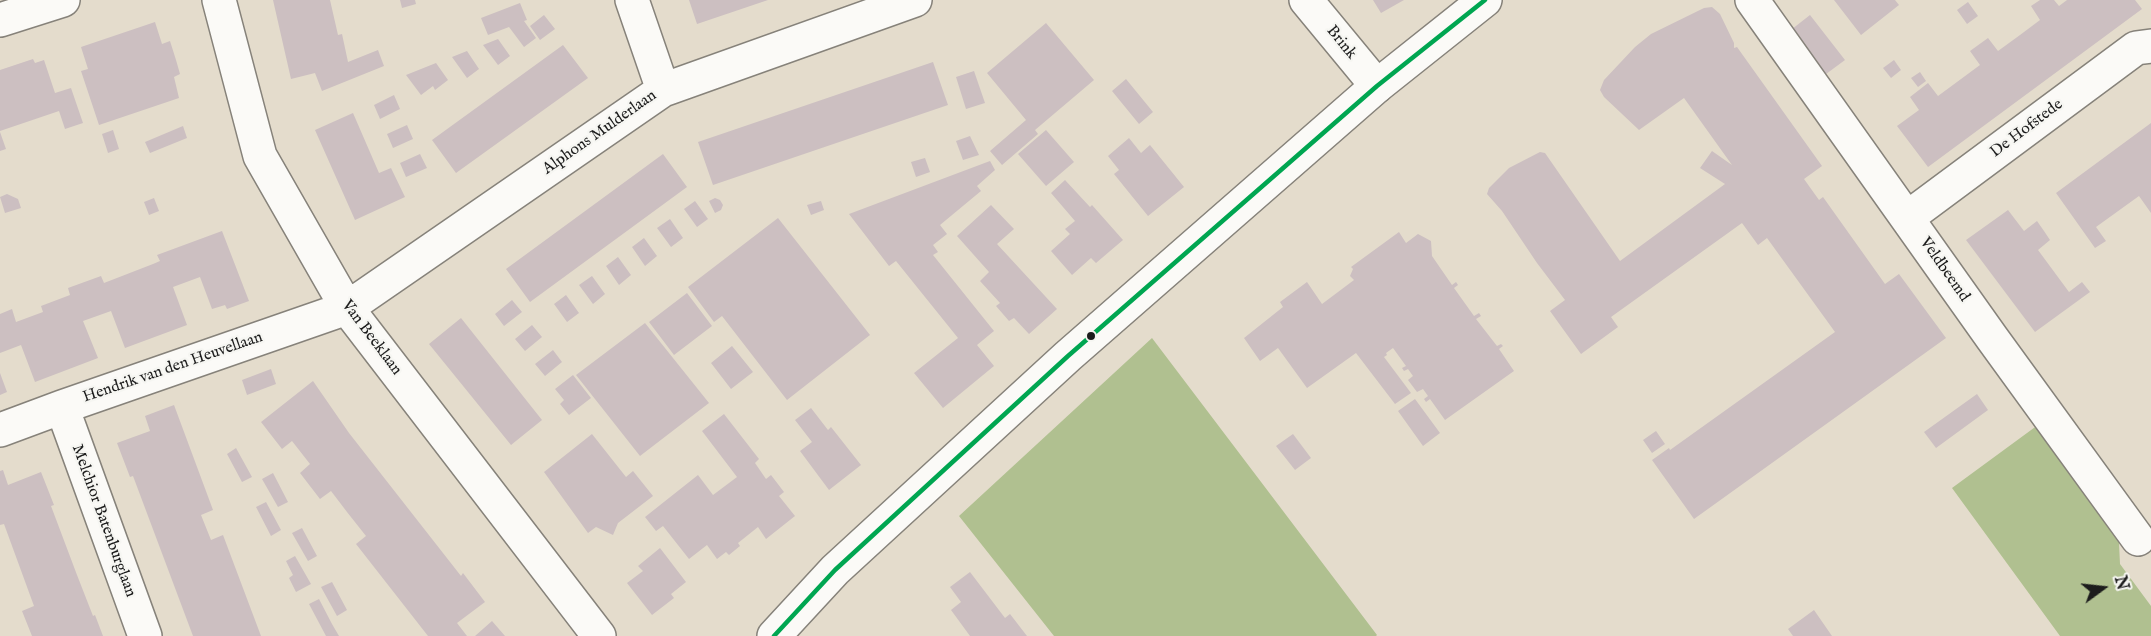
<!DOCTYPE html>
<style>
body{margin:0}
#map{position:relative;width:2151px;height:636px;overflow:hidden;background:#e4dccc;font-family:"IM FELL English",serif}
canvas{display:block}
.north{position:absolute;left:2073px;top:558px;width:60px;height:60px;-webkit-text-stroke:4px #f6f6f2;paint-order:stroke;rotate:75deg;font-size:16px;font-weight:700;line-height:24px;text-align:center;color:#1c1c1c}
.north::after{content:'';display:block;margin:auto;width:21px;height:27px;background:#1c1c1c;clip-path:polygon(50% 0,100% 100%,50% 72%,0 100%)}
</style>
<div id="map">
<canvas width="2151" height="636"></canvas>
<div class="north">N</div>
</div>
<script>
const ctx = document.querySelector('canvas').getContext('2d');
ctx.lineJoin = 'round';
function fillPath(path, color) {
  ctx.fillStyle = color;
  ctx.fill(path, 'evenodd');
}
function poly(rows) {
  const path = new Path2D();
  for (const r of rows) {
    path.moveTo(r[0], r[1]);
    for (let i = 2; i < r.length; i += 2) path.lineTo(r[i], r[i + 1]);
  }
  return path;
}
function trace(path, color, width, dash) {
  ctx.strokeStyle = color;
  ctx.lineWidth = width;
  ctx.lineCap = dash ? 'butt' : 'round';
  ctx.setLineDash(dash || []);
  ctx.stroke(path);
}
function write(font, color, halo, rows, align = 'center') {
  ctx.font = font + ' "IM FELL English",serif';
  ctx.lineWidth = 4.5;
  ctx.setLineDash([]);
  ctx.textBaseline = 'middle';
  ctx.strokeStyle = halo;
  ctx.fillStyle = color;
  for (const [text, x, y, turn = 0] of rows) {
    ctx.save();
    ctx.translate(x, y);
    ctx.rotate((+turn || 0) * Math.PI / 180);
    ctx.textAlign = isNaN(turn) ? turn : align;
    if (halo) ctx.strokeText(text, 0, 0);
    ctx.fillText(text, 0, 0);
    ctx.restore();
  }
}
fillPath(poly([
 [1152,338,1377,635,1376,636,1054,636,959,516],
 [2042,422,2118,523,2120,564,2151,606,2151,636,2060,636,1952,488]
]), '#b0c090');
fillPath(poly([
 [273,0,330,0,338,35,342,34,348,62,378,50,384,66,322,91,315,73,291,79],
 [400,0,415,0,416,4,402,8],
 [689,0,768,0,697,24],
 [1373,0,1404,0,1381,13],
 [1834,0,1895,0,1899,5,1861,35],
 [2040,0,2054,0,2059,6,2067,0,2135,0,2142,9,1928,167,1897,126,1919,110,1910,97,1928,83,1938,96,1980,65,1970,51,1988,38,1998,51,2020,35,2040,20,2031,6],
 [1968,2,1978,16,1967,24,1957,10],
 [520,3,527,20,524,21,536,38,524,47,509,27,488,35,481,18],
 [1712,7,1720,14,1734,43,1734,48,1737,47,1822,166,1804,179,1819,200,1823,197,1885,284,1899,274,1946,338,1694,519,1652,460,1669,448,1670,450,1835,332,1767,238,1758,245,1742,223,1611,317,1618,327,1581,354,1550,311,1565,300,1537,263,1502,211,1487,194,1489,188,1509,168,1540,152,1545,153,1620,261,1725,184,1700,168,1712,151,1732,165,1684,98,1639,130,1604,97,1600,90,1604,80,1635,47,1651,34,1704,8],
 [544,15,555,29,540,40,530,26],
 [1810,15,1845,60,1822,77,1787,33],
 [155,22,162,44,170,41,176,60,180,74,174,77,179,98,99,125,81,71,88,69,81,47],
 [1046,23,1094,80,1035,130,1038,134,1002,165,990,151,1026,120,987,73],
 [498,39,510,56,498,65,483,45],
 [563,45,588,78,456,173,432,140],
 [467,51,479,69,467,78,452,57],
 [33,59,35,63,44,60,55,93,71,88,83,123,65,129,59,111,0,131,0,70],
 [1894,60,1901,70,1891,78,1883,68],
 [933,62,948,105,713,185,698,142],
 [436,63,448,80,435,90,433,86,421,95,406,75],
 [974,71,985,103,966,109,956,77],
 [1920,72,1926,81,1918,87,1911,78],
 [1126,79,1153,112,1139,124,1112,91],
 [394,95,400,109,380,119,374,105],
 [353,113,379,173,391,168,405,197,355,220,315,130],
 [2151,123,2151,213,2139,196,2096,227,2106,241,2095,248,2056,193],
 [407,125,413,139,393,148,387,134],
 [183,126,187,138,150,153,145,142],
 [113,130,119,149,108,153,102,134],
 [1046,130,1074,162,1046,186,1018,154],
 [0,132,6,149,0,151],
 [970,136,979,155,963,160,956,141],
 [1129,138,1141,153,1150,145,1184,187,1148,216,1114,174,1119,170,1108,156],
 [420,154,427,168,406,177,400,163],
 [663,154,687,187,530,302,506,269],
 [925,158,930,172,916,177,911,162],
 [990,161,995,170,977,186,981,191,940,225,947,234,933,245,938,252,933,255,994,331,977,345,994,366,943,408,914,373,958,338,896,261,889,266,849,214],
 [1065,180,1090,207,1092,205,1123,240,1096,263,1091,258,1072,275,1051,251,1070,234,1065,229,1075,221,1051,193],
 [7,194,18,199,21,208,5,213,0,197],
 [154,198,159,211,149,215,144,202],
 [715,198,720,200,723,205,721,210,715,213,709,201],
 [695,201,708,219,697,227,684,209],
 [821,201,824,210,811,215,807,205],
 [991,205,1014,229,997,244,1057,309,1029,334,1014,318,1009,321,996,306,1000,303,980,281,989,272,957,236],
 [2008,210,2024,231,2037,221,2044,231,2050,240,2038,250,2069,292,2082,282,2090,292,2035,332,1966,240],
 [778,218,870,335,787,400,722,316,714,322,688,287],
 [670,219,683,238,671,247,657,228],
 [222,231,249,301,227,309,225,305,212,309,200,277,173,287,187,325,125,348,111,311,83,321,98,358,35,382,21,345,0,353,0,314,12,309,16,322,43,312,41,306,70,295,68,288,101,276,104,283,153,264,160,261,157,255],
 [1399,232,1406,243,1418,234,1431,241,1432,256,1452,285,1456,282,1458,285,1454,288,1474,316,1479,313,1481,316,1476,319,1497,346,1501,344,1503,346,1499,349,1514,371,1445,420,1430,399,1426,402,1424,399,1428,396,1423,389,1417,392,1408,380,1413,376,1408,369,1404,371,1402,368,1406,366,1393,348,1386,353,1387,355,1384,357,1411,393,1395,404,1356,353,1307,388,1278,348,1260,361,1244,338,1283,307,1280,302,1307,282,1322,304,1354,280,1350,276,1353,269,1351,267],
 [644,238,657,256,645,266,632,247],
 [618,257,631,275,619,285,606,266],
 [592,276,605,294,593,304,579,285],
 [687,293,712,326,674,355,649,322],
 [566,295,579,313,567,322,554,304],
 [512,300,522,312,504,326,495,314],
 [461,318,542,420,511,445,429,344],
 [645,323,709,403,640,456,576,375],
 [532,325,542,337,525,351,515,339],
 [732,346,753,372,731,389,711,363],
 [553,350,562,362,545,376,535,364],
 [271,369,276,384,247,395,242,380],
 [0,373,7,392,0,395],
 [573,375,591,398,569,415,560,404,564,400,555,389],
 [313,381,349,433,461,576,463,573,485,602,457,623,467,636,428,636,356,544,366,536,347,512,331,491,320,499,300,473,310,464,292,441,282,449,261,422],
 [1977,394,1988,410,1936,448,1924,432],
 [1415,399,1440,433,1423,446,1398,411],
 [174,405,213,510,201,515,211,540,223,535,261,636,193,636,133,476,130,477,117,443,150,431,145,416],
 [811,408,828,430,831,427,861,465,829,490,800,451,812,442,795,420],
 [724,414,759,459,755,463,766,479,771,475,784,492,779,496,795,516,766,539,758,527,738,543,740,546,729,555,726,552,717,559,707,545,689,559,663,526,656,531,645,517,698,475,713,495,737,477,702,431],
 [1656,431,1665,444,1652,453,1643,440],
 [592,434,626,477,633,471,653,496,618,523,613,535,596,527,588,533,544,472],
 [1293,434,1311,458,1295,470,1276,446],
 [236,448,252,477,242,482,227,454],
 [3,470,8,485,41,472,54,505,51,506,77,575,93,616,95,615,103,636,32,636,22,611,34,606,4,524,0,525,0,471],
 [273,473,288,502,278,507,262,479],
 [266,502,281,530,271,536,256,507],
 [302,528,317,556,308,561,292,533],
 [660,548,686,582,671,594,674,598,652,615,627,583,643,571,638,566],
 [295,556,311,584,296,592,289,578,293,575,286,561],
 [970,572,1005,618,1010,614,1027,636,970,636,951,610,961,602,950,587],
 [332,582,347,610,337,616,321,587],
 [319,599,332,624,339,636,326,636,309,604],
 [1814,610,1832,636,1793,636,1788,629],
 [492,621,505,636,475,636]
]), '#ccbfc1');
const minor = poly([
 [219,0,260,156,347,308,599,636],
 [632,0,663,90],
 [1306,0,1377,86],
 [1752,0,1992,338,2138,539],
 [0,20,63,0],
 [1907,218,2136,48,2151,46],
 [62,407,145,636],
 [0,430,62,407,347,308,663,90,915,0]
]);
const tertiary = poly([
 [774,636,835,570,1068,356,1377,86,1485,0]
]);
trace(minor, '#86827a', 36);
trace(tertiary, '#86827a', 36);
trace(minor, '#fbfaf7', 33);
trace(tertiary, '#fbfaf7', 33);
trace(poly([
 [774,636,835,570,1068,356,1377,86,1485,0]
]), '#00a651', 4.5);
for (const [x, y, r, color] of [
 [1091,336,5,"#1c1c1c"]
]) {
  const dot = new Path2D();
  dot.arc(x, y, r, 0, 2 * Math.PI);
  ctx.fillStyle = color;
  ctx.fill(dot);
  trace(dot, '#f6f6f2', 2);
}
write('16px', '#1c1c1c', '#f6f6f2', [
 ["Brink",1341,43,51],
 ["De Hofstede",2027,129,-37],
 ["Alphons Mulderlaan",600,133,-35],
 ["Veldbeemd",1944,270,55],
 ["Van Beeklaan",371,338,53],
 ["Hendrik van den Heuvellaan",173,368,-19],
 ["Melchior Batenburglaan",103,521,70]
]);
</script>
